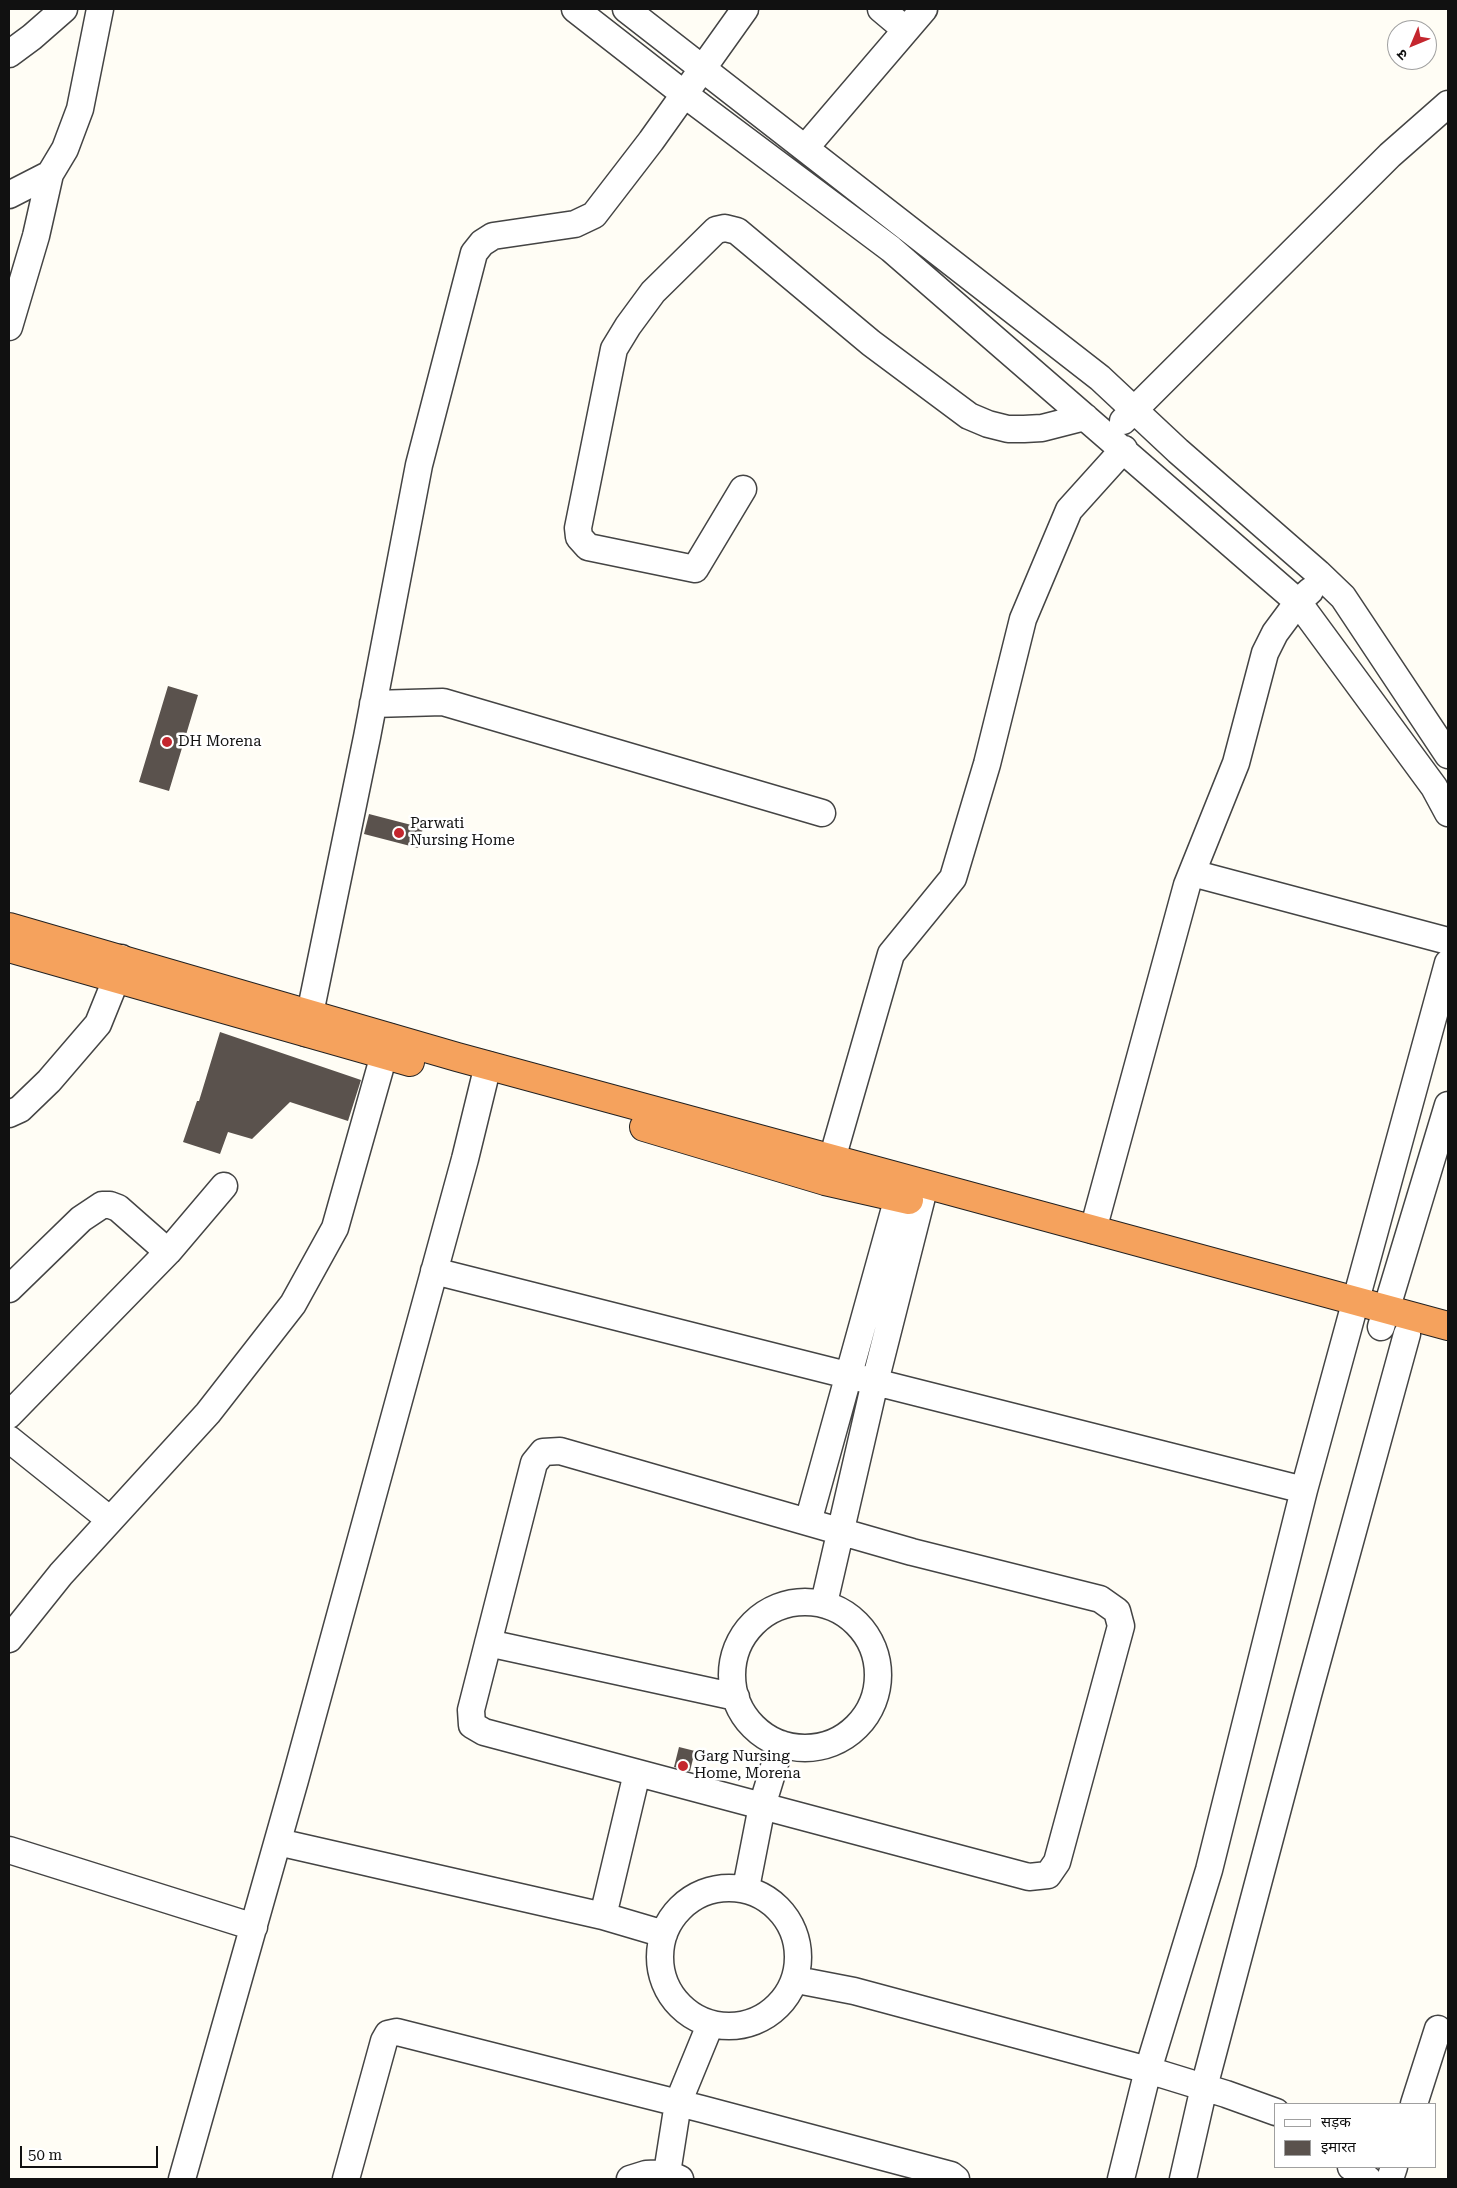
<!DOCTYPE html>
<meta charset="utf-8">
<style>
body{margin:0}
#map{position:relative;width:1457px;height:2188px;overflow:hidden;background:#fffdf5;font-family:"Roboto Serif","Noto Sans Devanagari",serif}
canvas{display:block}
.frame{position:absolute;inset:0;border:10px solid #111;pointer-events:none}
.legend{position:absolute;left:1274px;top:2103px;width:162px;height:65px;box-sizing:border-box;background:#fff;border:1px solid #a0a0a0;margin:0;padding:6px 9px;list-style:none;font-size:15px;color:#111}
.legend li{display:flex;align-items:center;gap:10px;height:25px}
.legend b{width:25px;border:1px solid #a0a0a0}
.north{position:absolute;left:1387px;top:20px;width:50px;height:50px;box-sizing:border-box;background:#fff;border:1px solid #a0a0a0;border-radius:50%;rotate:225deg;font-size:14px;font-weight:700;line-height:20px;text-align:center;color:#111}
.north::after{content:'';display:block;margin:auto;width:18px;height:22px;background:#c4262e;clip-path:polygon(50% 0,100% 100%,50% 72%,0 100%)}
.scale{position:absolute;left:20px;top:2146px;width:138px;height:22px;box-sizing:border-box;border:2px solid #111;border-top:0;padding-left:6px;font-size:15px;line-height:18px;white-space:nowrap;color:#111;-webkit-text-stroke:4px #fff;paint-order:stroke}
</style>
<div id="map">
<canvas width="1457" height="2188"></canvas>
<div class="frame"></div>
<ul class="legend">
<li><b style="height:6px;background:#fff"></b>सड़क</li>
<li><b style="height:14px;background:#5a524d"></b>इमारत</li>
</ul>
<div class="north">उ</div>
<div class="scale">50 m</div>
</div>
<script>
const ctx = document.querySelector('canvas').getContext('2d');
ctx.lineJoin = 'round';
function fillPath(path, color) {
  ctx.fillStyle = color;
  ctx.fill(path, 'evenodd');
}
function poly(rows) {
  const path = new Path2D();
  for (const r of rows) {
    if (r.length === 3) {
      path.moveTo(r[0] + r[2], r[1]);
      path.arc(r[0], r[1], r[2], 0, 2 * Math.PI);
      continue;
    }
    path.moveTo(r[0], r[1]);
    for (let i = 2; i < r.length; i += 2) path.lineTo(r[i], r[i + 1]);
  }
  return path;
}
function trace(path, color, width, dash) {
  ctx.strokeStyle = color;
  ctx.lineWidth = width;
  ctx.lineCap = dash ? 'butt' : 'round';
  ctx.setLineDash(dash || []);
  ctx.stroke(path);
}
function write(font, color, halo, rows, align = 'center') {
  ctx.font = font + ' "Roboto Serif",serif';
  ctx.lineWidth = 5;
  ctx.setLineDash([]);
  ctx.textBaseline = 'middle';
  ctx.strokeStyle = halo;
  ctx.fillStyle = color;
  for (const [text, x, y, turn = 0] of rows) {
    ctx.save();
    ctx.translate(x, y);
    ctx.rotate((+turn || 0) * Math.PI / 180);
    ctx.textAlign = isNaN(turn) ? turn : align;
    if (halo) ctx.strokeText(text, 0, 0);
    ctx.fillText(text, 0, 0);
    ctx.restore();
  }
}
fillPath(poly([
 [168,686,198,695,169,791,139,782],
 [369,814,423,828,418,848,364,834],
 [220,1032,361,1080,348,1121,290,1102,252,1139,228,1132,220,1154,183,1142,197,1101,199,1101],
 [679,1747,695,1751,690,1771,674,1767]
]), '#5a524d');
const minor = poly([
 [575,9,684,94,891,249,1298,602,1434,787,1448,813],
 [626,9,1100,378,1178,451,1318,573,1343,597,1448,755],
 [881,9,906,30],
 [9,54,32,37,64,9],
 [806,147,924,9],
 [9,195,50,174],
 [9,327,36,236,50,174,65,149,80,109,100,9],
 [1123,421,1390,155,1448,104],
 [743,489,695,569,588,547,579,537,578,528,614,349,628,326,653,292,716,230,725,228,737,231,871,343,969,416,988,424,1008,429,1024,429,1042,428,1085,417],
 [373,704,443,702,822,813],
 [1192,873,1448,941],
 [306,1033,367,737,419,465,474,253,482,243,493,236,575,224,594,215,651,141,745,9],
 [9,1114,20,1109,49,1081,98,1024,117,977,121,958],
 [826,1180,891,954,953,878,987,764,1023,619,1069,510,1124,449],
 [1093,1230,1187,885,1236,763,1265,653,1275,633,1298,602,1310,591],
 [434,1271,1304,1490],
 [9,1289,81,1219,102,1205,110,1205,118,1208,168,1252],
 [1381,1327,1448,1105],
 [9,1415,168,1252,224,1186],
 [9,1439,109,1519],
 [560,1451,912,1552,1100,1599,1117,1611,1121,1626,1057,1862,1048,1875,1029,1877,484,1732,472,1725,471,1710,534,1463,543,1452,560,1451],
 [808,1522,903,1179],
 [805,1675,73],
 [824,1603,875,1382,925,1185],
 [9,1639,61,1574,208,1413,293,1304,335,1228,389,1037],
 [488,1643,736,1697],
 [278,1842,603,1916,664,1934],
 [9,1850,254,1927],
 [729,1957,69],
 [746,1888,762,1806,781,1744],
 [603,1916,637,1773],
 [797,1980,854,1991,1148,2070,1226,2094,1276,2112],
 [1414,2104,1438,2029],
 [1351,2167,1368,2179],
 [667,2173,678,2103,710,2025],
 [182,2179,295,1780,465,1159,488,1065],
 [346,2179,384,2041,388,2034,397,2032,702,2109,951,2175,956,2179],
 [630,2179,646,2174,667,2173,680,2179],
 [1121,2179,1148,2070,1209,1870,1304,1490,1448,963],
 [1183,2179,1204,2087,1308,1695,1407,1334],
 [1390,2179,1394,2167]
]);
const highway = poly([
 [9,927,457,1057,1448,1326],
 [9,948,410,1062],
 [644,1127,825,1181,909,1200]
]);
trace(minor, '#444', 29);
trace(highway, '#222', 30);
trace(minor, '#fff', 26);
trace(highway, '#f5a25d', 28);
for (const [x, y, r, color] of [
 [167,742,6,"#c4262e"],
 [399,833,6,"#c4262e"],
 [683,1766,6,"#c4262e"]
]) {
  const dot = new Path2D();
  dot.arc(x, y, r, 0, 2 * Math.PI);
  ctx.fillStyle = color;
  ctx.fill(dot);
  trace(dot, '#fff', 2);
}
write('15px', '#111', '#fff', [
 ["DH Morena",178,742],
 ["Parwati",410,824],
 ["Nursing Home",410,841],
 ["Garg Nursing",694,1757],
 ["Home, Morena",694,1774]
], 'left');
</script>
